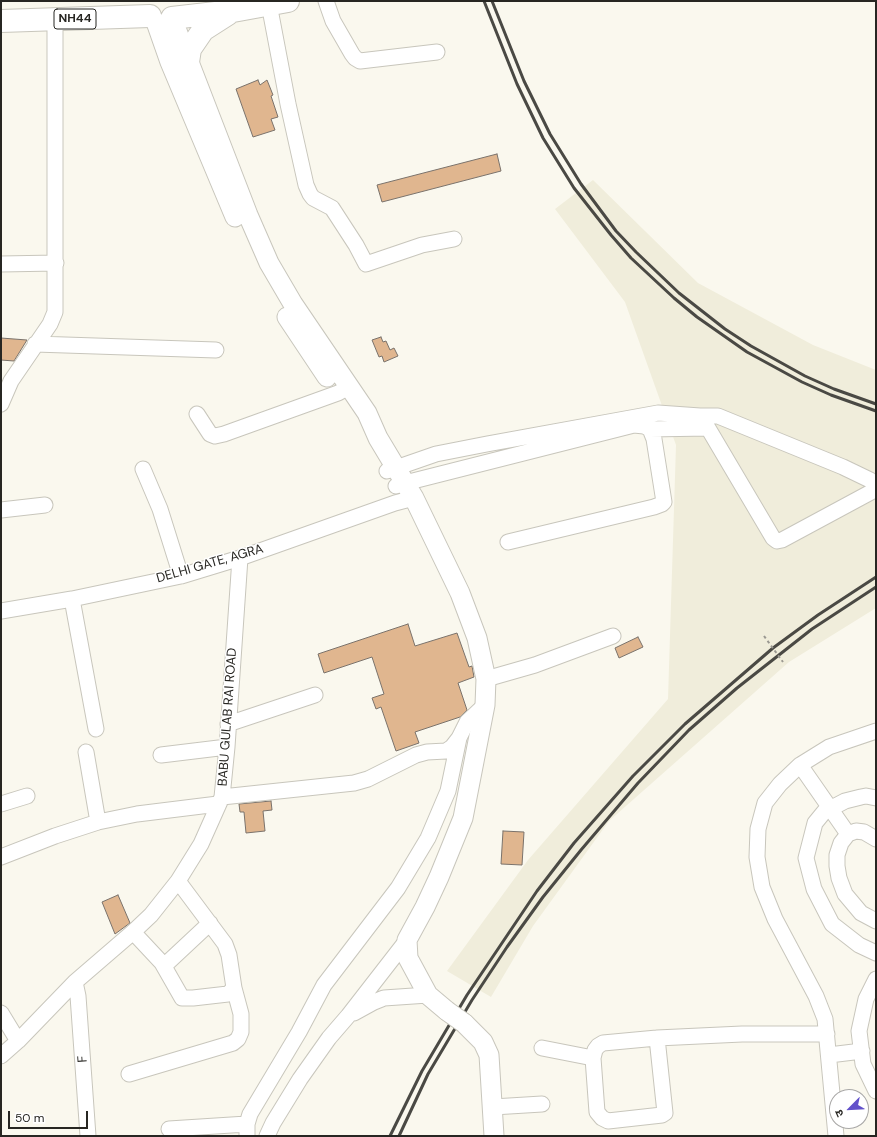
<!DOCTYPE html>
<meta charset="utf-8">
<style>
body{margin:0}
#map{position:relative;width:877px;height:1137px;overflow:hidden;background:#faf8ee;font-family:"DM Sans","Noto Sans Devanagari",sans-serif}
canvas{display:block}
.frame{position:absolute;inset:0;border:2px solid #272622;pointer-events:none}
.north{position:absolute;left:829px;top:1089px;width:40px;height:40px;box-sizing:border-box;background:#fff;border:1px solid #a9a8a7;border-radius:50%;rotate:246deg;font-size:11px;font-weight:700;line-height:16px;text-align:center;color:#272622}
.north::after{content:'';display:block;margin:auto;width:14px;height:18px;background:#6251ca;clip-path:polygon(50% 0,100% 100%,50% 72%,0 100%)}
.scale{position:absolute;left:8px;top:1111px;width:80px;height:18px;box-sizing:border-box;border:2px solid #272622;border-top:0;padding-left:5px;font-size:12px;line-height:14px;white-space:nowrap;color:#272622;-webkit-text-stroke:3px #fff;paint-order:stroke}
</style>
<div id="map">
<canvas width="877" height="1137"></canvas>
<div class="frame"></div>
<div class="north">उ</div>
<div class="scale">50 m</div>
</div>
<script>
const ctx = document.querySelector('canvas').getContext('2d');
ctx.lineJoin = 'round';
function fillPath(path, color) {
  ctx.fillStyle = color;
  ctx.fill(path, 'evenodd');
}
function poly(rows) {
  const path = new Path2D();
  for (const r of rows) {
    path.moveTo(r[0], r[1]);
    for (let i = 2; i < r.length; i += 2) path.lineTo(r[i], r[i + 1]);
  }
  return path;
}
function trace(path, color, width, dash) {
  ctx.strokeStyle = color;
  ctx.lineWidth = width;
  ctx.lineCap = dash ? 'butt' : 'round';
  ctx.setLineDash(dash || []);
  ctx.stroke(path);
}
function write(font, color, halo, rows, align = 'center') {
  ctx.font = font + ' "DM Sans",sans-serif';
  ctx.lineWidth = 3;
  ctx.setLineDash([]);
  ctx.textBaseline = 'middle';
  ctx.strokeStyle = halo;
  ctx.fillStyle = color;
  for (const [text, x, y, turn = 0] of rows) {
    ctx.save();
    ctx.translate(x, y);
    ctx.rotate((+turn || 0) * Math.PI / 180);
    ctx.textAlign = isNaN(turn) ? turn : align;
    if (halo) ctx.strokeText(text, 0, 0);
    ctx.fillText(text, 0, 0);
    ctx.restore();
  }
}
fillPath(poly([
 [593,180,698,283,813,345,876,370,876,608,789,662,609,821,533,926,491,997,447,971,528,860,668,699,676,445,625,302,555,209]
]), '#f0eddb');
const building = poly([
 [258,80,260,85,267,80,273,95,271,96,278,117,271,119,275,130,253,137,236,89,258,80],
 [497,154,501,171,382,202,377,185,497,154],
 [381,337,383,342,386,341,390,350,394,348,398,356,384,362,382,356,379,357,372,340,381,337],
 [1,338,27,340,14,361,1,360,1,338],
 [408,624,415,646,457,633,469,667,472,666,474,677,458,683,467,710,460,717,415,732,419,743,396,751,381,707,376,709,372,698,384,694,372,657,324,673,318,654,408,624],
 [638,637,643,647,619,658,615,648,638,637],
 [271,801,272,810,263,811,265,831,246,833,244,812,240,812,239,804,271,801],
 [503,831,524,832,522,865,501,864,503,831],
 [118,895,130,923,115,934,102,902,118,895]
]);
fillPath(building, '#e0b68f');
trace(building, '#7a726b', 1);
const minor = poly([
 [326,1,333,21,352,54,355,58,360,61,437,52],
 [269,4,288,104,306,185,310,194,313,198,332,208,356,245,366,264,422,245,454,239],
 [1,264,56,263],
 [35,344,216,350],
 [1,404,11,381,50,324,55,312,55,19],
 [197,414,210,434,215,436,224,434,338,393,349,387],
 [143,469,160,509,181,576],
 [387,471,436,454,487,444,658,413,700,416,718,416,843,467,870,480,874,483,875,487,873,491,782,540,777,541,773,538,708,428,650,429],
 [396,486,405,483,634,425,644,426,650,429,654,439,664,502,662,504,654,507,508,542],
 [1,510,45,505],
 [72,599,96,729],
 [1,611,72,599,181,576,240,558,395,503,414,498],
 [486,679,535,665,613,636],
 [228,724,315,695],
 [86,752,98,822],
 [161,755,227,747],
 [800,765,848,834],
 [222,797,354,783,368,779,416,755,427,752,446,751,452,747,459,738,467,722,485,705],
 [876,798,866,796,861,797,845,801,824,812,815,823,806,858,814,889,832,924,859,945,876,953],
 [1,804,27,796],
 [876,839,864,832,856,831,848,834,841,843,837,855,837,866,839,878,845,894,861,913,876,921],
 [1,857,55,836,98,822,137,814,218,804],
 [133,932,162,963,182,998,193,998,228,994,234,988,229,955,225,944,178,881],
 [164,966,210,923],
 [876,979,866,999,859,1031,863,1064,876,1091],
 [75,982,78,996,88,1136],
 [1,1013,18,1041],
 [354,1013,374,1002,384,998,428,995],
 [657,1038,665,1113,662,1115,608,1121,602,1118,597,1112,593,1058,595,1050,598,1046,603,1043,657,1038,742,1034,827,1034],
 [542,1048,593,1058],
 [829,1055,862,1051],
 [1,1056,18,1041,75,982,133,932,151,915,178,881,201,844,222,797,227,747,240,558],
 [129,1074,233,1043,238,1039,241,1032,241,1014,234,988],
 [493,1107,542,1104],
 [169,1129,247,1124],
 [247,1136,247,1124,250,1114,299,1032,324,985,398,888,428,838,448,791,459,738],
 [267,1136,273,1123,300,1079,329,1038,348,1016,407,940],
 [836,1136,825,1019,816,996,775,919,762,887,757,857,758,829,765,803,780,784,800,765,829,747,876,731]
]);
const major = poly([
 [172,18,248,215,269,263,293,304,367,413,378,438,414,498,460,593,477,638,486,679,485,705,463,818,439,877,425,907,407,940,408,958,428,995,447,1011],
 [156,22,170,62,235,217],
 [287,317,327,377],
 [464,1023,483,1042,489,1055,494,1136]
]);
const highway = poly([
 [172,18,233,11,288,1],
 [1,21,150,16],
 [188,62,190,49,203,30,228,14]
]);
trace(minor, '#c8c6bc', 17);
trace(major, '#c8c6bc', 21);
trace(highway, '#c8c6bc', 24);
trace(minor, '#fff', 15);
trace(major, '#fff', 19);
trace(highway, '#fff', 22);
trace(poly([
 [484,1,517,84,543,138,574,188,611,235,631,258,674,298,697,317,747,352,802,382,831,395,876,411],
 [492,1,524,81,550,134,581,184,616,231,636,252,679,293,725,329,751,346,805,376,834,389,876,404],
 [390,1136,422,1071,467,995,537,891,574,843,633,776,685,724,773,648,818,615,876,577],
 [399,1136,428,1074,472,1000,507,947,543,897,581,850,638,783,689,730,737,688,812,629,876,587]
]), '#4a4944', 3);
const majorBridge = poly([
 [447,1011,464,1023]
]);
trace(majorBridge, '#c8c6bc', 21, []);
trace(poly([
 [764,636,783,662]
]), '#9a9891', 2, [3, 3]);
trace(majorBridge, '#fff', 19);
for (const [x, y, w] of [
 [75,19,42]
]) {
  const box = new Path2D();
  box.roundRect(x - w / 2, y - 10, w, 20, 3);
  ctx.fillStyle = '#fff';
  ctx.fill(box);
  trace(box, '#272622', 1);
}
write('bold 12px', '#272622', null, [
 ["NH44",75,19]
]);
write('13px', '#272622', '#fff', [
 ["DELHI GATE, AGRA",210,564,-16],
 ["BABU GULAB RAI ROAD",228,717,-86],
 ["F",83,1059,-94]
]);
</script>
